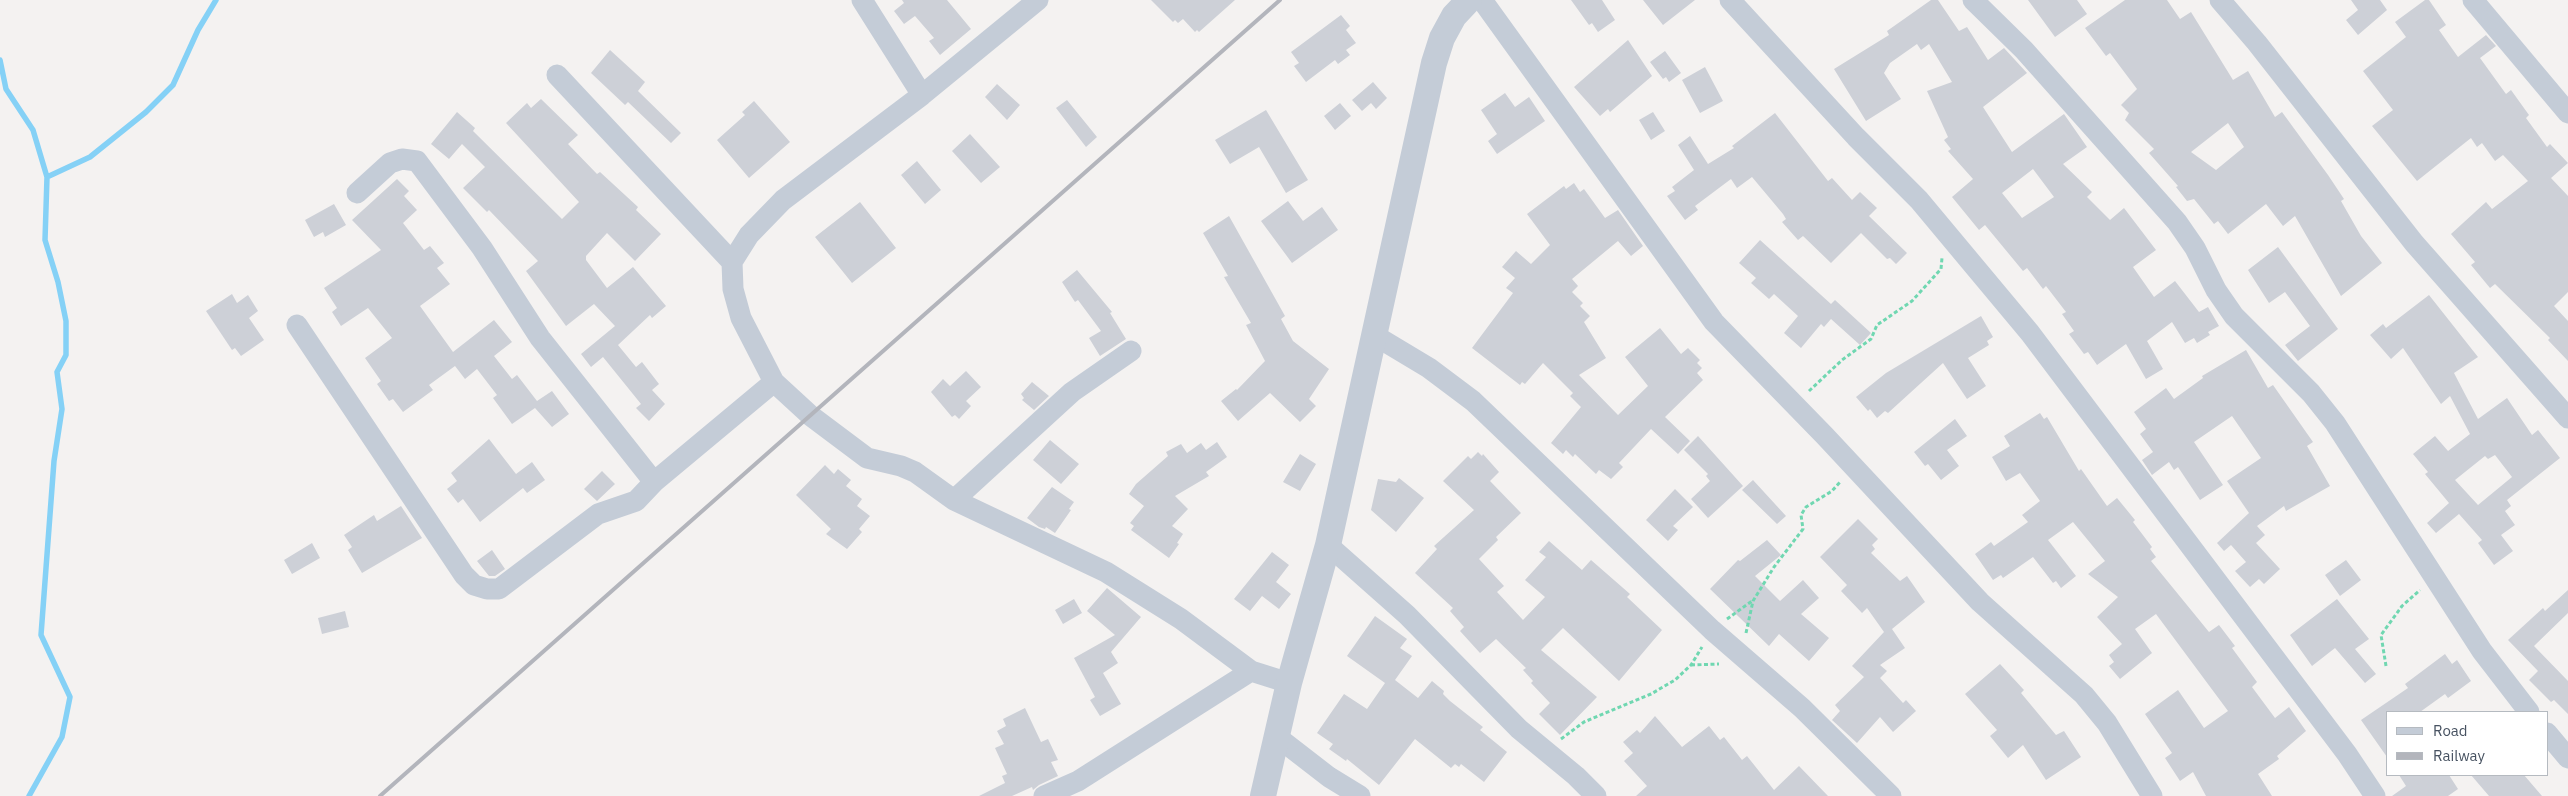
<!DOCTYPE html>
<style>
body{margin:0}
#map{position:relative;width:2568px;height:796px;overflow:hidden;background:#f4f2f1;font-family:"IBM Plex Sans",sans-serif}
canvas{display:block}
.legend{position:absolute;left:2386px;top:711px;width:162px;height:65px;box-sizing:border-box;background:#fff;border:1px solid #b5bac0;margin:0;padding:6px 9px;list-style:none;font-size:15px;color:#475261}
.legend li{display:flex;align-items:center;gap:10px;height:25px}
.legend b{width:25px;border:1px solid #b5bac0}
</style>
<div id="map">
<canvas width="2568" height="796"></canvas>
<ul class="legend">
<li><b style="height:6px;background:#c4ccd7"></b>Road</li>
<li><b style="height:6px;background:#b3b5bc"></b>Railway</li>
</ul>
</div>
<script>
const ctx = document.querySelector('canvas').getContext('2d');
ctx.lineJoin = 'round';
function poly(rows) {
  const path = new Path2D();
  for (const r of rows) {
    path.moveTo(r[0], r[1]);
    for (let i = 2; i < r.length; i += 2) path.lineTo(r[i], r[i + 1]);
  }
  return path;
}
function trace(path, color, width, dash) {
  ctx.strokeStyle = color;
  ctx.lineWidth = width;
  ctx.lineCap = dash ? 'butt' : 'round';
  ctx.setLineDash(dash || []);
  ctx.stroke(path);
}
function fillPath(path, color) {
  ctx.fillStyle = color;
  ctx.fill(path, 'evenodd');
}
trace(poly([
 [0,60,6,89,33,130,47,177,45,240,58,282,66,321,66,355,57,372,62,409,54,461,41,635,70,697,62,737,29,796],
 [47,177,90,157,146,112,173,85,198,30,216,0]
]), '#85d1f6', 5.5);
fillPath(poly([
 [902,0,947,0,971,29,940,55,929,41,934,38,915,16,904,24,894,11,904,3],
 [1151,0,1235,0,1199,32,1197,30,1195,32,1183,19,1178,23,1175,20,1173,22],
 [1571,0,1602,0,1615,20,1598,32,1592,23,1589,25],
 [1643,0,1695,0,1663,25],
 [1931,0,1938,0,1959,31,1967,27,1988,60,2004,48,2027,73,1983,107,2012,152,2064,114,2087,147,2063,164,2092,192,2087,197,2110,220,2124,208,2156,250,2133,267,2154,297,2175,281,2199,312,2208,307,2219,326,2208,332,2210,335,2197,343,2194,338,2185,343,2172,322,2147,341,2163,369,2146,379,2126,344,2097,365,2088,352,2084,354,2069,334,2074,331,2062,314,2066,312,2046,286,2043,289,2027,268,2023,271,1985,225,1979,230,1952,197,1973,179,1948,151,1951,149,1944,140,1948,137,1927,91,1952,82,1929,44,1921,50,1917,44,1890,63,1884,73,1901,99,1866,121,1834,69,1889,35,1887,31],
 [2033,169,2054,197,2022,218,2002,193],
 [2028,0,2077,0,2087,14,2055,37],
 [2125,0,2167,0,2180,19,2191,12,2233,80,2248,71,2275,117,2282,112,2328,175,2344,199,2341,201,2361,236,2382,263,2341,296,2295,216,2283,226,2266,204,2228,234,2218,221,2214,224,2194,199,2187,201,2176,187,2178,186,2149,153,2154,149,2125,120,2129,113,2121,105,2137,89,2110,53,2106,56,2085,28],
 [2228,123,2244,147,2216,170,2191,152],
 [2351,0,2380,0,2387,10,2358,35,2346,20,2358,10],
 [2425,0,2429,0,2446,25,2439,30,2458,57,2486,35,2496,46,2480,58,2506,94,2511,90,2529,115,2526,118,2547,147,2550,144,2568,163,2551,178,2568,196,2568,292,2554,306,2568,321,2568,361,2548,340,2550,338,2495,284,2490,288,2471,265,2475,262,2451,234,2486,202,2492,209,2528,181,2503,155,2495,161,2482,143,2477,147,2471,138,2417,181,2372,126,2393,110,2363,71,2406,37,2395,22],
 [1341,15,1350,26,1346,30,1356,43,1346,50,1350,55,1338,64,1335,60,1306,82,1294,66,1299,63,1291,52],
 [1628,40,1652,76,1610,112,1608,109,1600,116,1574,87],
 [610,50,645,82,638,91,681,133,671,143,628,102,625,105,591,73],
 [1665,51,1681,73,1669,82,1666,77,1663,79,1650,62],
 [1705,67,1723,101,1700,113,1682,80],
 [1373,82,1387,98,1376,109,1371,103,1362,111,1352,100],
 [997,84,1020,105,1007,120,985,97],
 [1505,93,1515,107,1529,97,1545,121,1497,154,1488,141,1497,134,1481,110],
 [541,99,578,135,568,144,597,174,600,172,638,207,636,210,661,234,635,261,607,233,586,256,586,260,607,288,633,267,666,306,652,318,650,315,618,345,636,367,642,362,659,384,652,390,665,404,649,421,636,408,641,404,603,357,591,367,581,354,615,326,594,304,566,326,526,271,538,261,489,210,487,212,463,188,485,167,462,144,449,159,431,144,457,112,475,128,473,131,562,219,579,202,506,123,527,103,531,108],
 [1067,100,1097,137,1086,147,1056,108],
 [754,101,790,142,749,178,717,140,745,115,742,112],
 [1340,103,1351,116,1335,130,1324,116],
 [1266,110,1308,180,1286,193,1259,147,1230,164,1215,140],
 [1653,112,1665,131,1651,140,1639,120],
 [1775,113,1828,181,1832,178,1852,200,1860,192,1877,208,1869,216,1907,253,1896,264,1890,258,1887,259,1861,233,1831,263,1803,236,1798,240,1782,222,1786,219,1783,214,1752,177,1737,188,1731,179,1695,206,1698,210,1685,220,1667,196,1675,191,1672,187,1694,170,1678,145,1690,136,1708,164,1734,148,1732,146],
 [970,134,1000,167,981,183,952,151],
 [917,161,941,190,925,204,901,175],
 [397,179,409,191,404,196,417,210,403,223,424,250,430,246,444,263,437,268,450,284,420,306,453,352,494,320,512,342,494,356,512,379,517,375,537,401,552,391,569,414,552,427,535,408,512,424,493,398,497,395,477,369,465,379,455,366,429,385,433,390,403,412,393,399,389,401,377,384,381,381,365,358,392,338,368,308,341,326,332,312,337,308,324,288,381,250,352,220],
 [1574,183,1580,192,1584,189,1605,218,1618,210,1643,246,1631,256,1618,241,1572,279,1578,286,1572,292,1583,303,1580,306,1590,316,1584,322,1606,358,1579,375,1618,415,1648,386,1625,357,1660,328,1681,354,1688,348,1700,360,1697,363,1702,368,1697,373,1703,380,1665,417,1690,441,1678,454,1651,429,1619,463,1623,467,1611,479,1599,470,1596,474,1575,454,1573,457,1566,450,1563,454,1551,443,1581,407,1570,396,1573,393,1543,363,1525,384,1522,382,1520,385,1472,348,1513,293,1506,288,1515,278,1502,267,1516,251,1531,264,1550,245,1527,214,1564,186,1566,189],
 [1288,201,1303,221,1322,207,1338,230,1292,263,1261,221],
 [860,202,896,248,852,283,815,237],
 [334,204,346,225,325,237,323,232,314,237,305,220],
 [1229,216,1285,316,1281,319,1293,341,1329,369,1309,399,1316,406,1300,422,1270,393,1238,421,1221,401,1236,389,1237,390,1265,361,1246,325,1251,323,1224,277,1228,276,1203,233],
 [1760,240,1831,304,1835,300,1871,333,1860,345,1831,319,1824,327,1821,324,1801,348,1784,333,1798,316,1774,294,1769,299,1751,283,1756,278,1739,263],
 [2278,247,2338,329,2298,361,2285,345,2310,326,2285,292,2269,303,2248,270],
 [1077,270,1112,312,1110,313,1126,339,1100,356,1089,338,1101,331,1078,300,1075,302,1062,282],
 [232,294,237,303,248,295,258,311,249,318,264,340,241,356,235,348,232,350,206,311],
 [2429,295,2478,357,2454,373,2478,419,2507,398,2532,435,2538,430,2560,458,2507,500,2511,506,2505,511,2515,525,2501,535,2513,551,2494,565,2478,543,2482,540,2459,514,2436,533,2427,523,2449,503,2425,474,2428,472,2413,454,2435,436,2448,451,2470,434,2450,396,2441,404,2403,348,2391,359,2370,335,2383,324,2386,328],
 [2495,455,2512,477,2478,505,2455,480,2485,456,2488,459],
 [1981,316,1993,337,1987,341,1989,345,1968,358,1986,386,1967,399,1943,363,1888,413,1885,411,1877,418,1870,409,1868,411,1856,397,1886,373],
 [2246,350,2268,388,2273,385,2313,442,2307,446,2330,486,2286,511,2284,506,2257,526,2265,535,2256,543,2280,569,2264,584,2259,579,2250,587,2235,571,2246,562,2231,545,2224,551,2217,543,2249,513,2227,481,2261,458,2232,416,2194,442,2223,485,2200,500,2178,467,2174,470,2169,462,2152,475,2142,460,2153,452,2140,434,2146,429,2134,412,2166,388,2174,399,2203,378,2202,376],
 [966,371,981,387,966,401,971,406,959,419,955,415,952,417,931,392,943,379,950,386],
 [1032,382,1049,396,1034,410,1022,400,1024,398,1021,394],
 [2040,413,2044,419,2047,417,2079,471,2081,469,2107,506,2117,498,2135,520,2133,522,2152,547,2150,549,2156,557,2151,561,2209,632,2219,625,2235,646,2232,648,2257,682,2252,687,2275,718,2289,707,2306,731,2277,756,2279,759,2258,774,2272,796,2206,796,2193,772,2180,781,2165,758,2172,753,2145,714,2178,690,2204,728,2228,711,2156,614,2135,629,2152,653,2120,679,2109,666,2114,662,2109,655,2122,644,2097,617,2118,597,2088,574,2105,561,2073,522,2048,540,2076,576,2061,588,2056,581,2053,583,2033,557,2003,578,2001,575,1993,580,1975,554,1991,542,1994,546,2028,522,2022,515,2040,501,2020,473,2006,481,1992,457,2010,446,2004,436],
 [1955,419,1967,436,1947,450,1959,466,1941,480,1928,464,1925,466,1914,452],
 [1698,436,1743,486,1708,518,1691,499,1710,481,1706,476,1708,474,1684,450],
 [489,439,516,474,532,462,545,480,527,493,523,488,480,522,463,499,458,503,447,489,457,481,451,473],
 [1050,440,1079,464,1061,484,1033,460],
 [1217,442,1227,457,1206,472,1209,476,1175,496,1188,509,1172,526,1183,534,1177,543,1179,544,1169,558,1131,530,1134,526,1130,523,1144,506,1129,494,1136,484,1168,456,1166,452,1181,444,1187,453,1201,443,1206,450],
 [1478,452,1482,456,1483,454,1499,472,1490,481,1521,513,1496,537,1498,540,1479,559,1504,586,1497,592,1523,620,1545,597,1525,580,1546,557,1539,552,1549,541,1582,570,1591,560,1630,594,1627,597,1662,630,1619,681,1563,628,1541,650,1597,697,1560,735,1539,714,1550,703,1531,683,1533,681,1523,670,1526,668,1496,639,1480,653,1460,631,1464,627,1450,611,1453,608,1415,573,1437,549,1434,546,1474,510,1443,481,1468,456,1471,459],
 [1300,454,1316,464,1300,491,1283,482],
 [825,465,834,474,838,469,851,480,846,486,862,499,857,506,870,516,859,529,862,532,847,549,826,534,831,529,796,495],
 [602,471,615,484,597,501,584,489],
 [1399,478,1424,498,1396,532,1371,510,1378,479,1396,482],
 [1753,480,1786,516,1777,524,1742,490],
 [1052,487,1074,502,1069,509,1071,510,1055,533,1046,527,1045,529,1039,527,1027,518],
 [1675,489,1693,507,1673,526,1678,530,1668,541,1646,520],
 [401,506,422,538,362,573,348,550,352,547,344,535,374,515,377,521],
 [1858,519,1878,539,1872,545,1875,549,1871,553,1900,581,1907,576,1925,602,1892,629,1905,648,1880,665,1887,671,1880,678,1903,703,1906,700,1916,711,1893,732,1880,717,1857,743,1832,720,1840,711,1835,705,1864,677,1852,666,1884,632,1867,608,1862,613,1841,591,1847,585,1820,557],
 [1767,540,1781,555,1755,576,1780,601,1803,580,1819,598,1801,614,1829,638,1809,661,1779,634,1769,646,1710,589,1738,560,1740,561],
 [312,543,320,558,292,574,284,560],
 [492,550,505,569,495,576,489,576,477,561],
 [1272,552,1289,565,1276,582,1291,594,1279,609,1262,596,1250,611,1234,599],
 [2346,560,2361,580,2340,596,2325,575],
 [1107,588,1141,617,1111,652,1118,663,1103,673,1121,704,1100,716,1090,700,1095,697,1074,658,1115,635,1087,611],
 [2568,590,2568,613,2534,646,2568,681,2568,714,2554,700,2551,702,2529,680,2538,671,2508,640,2543,608,2545,611],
 [1074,599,1082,613,1063,624,1055,610],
 [2337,599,2369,639,2355,649,2376,674,2365,683,2335,648,2312,666,2290,635],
 [345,611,349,627,322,634,318,618],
 [1375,616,1407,639,1400,648,1412,656,1395,680,1418,698,1432,681,1444,691,1443,694,1450,701,1483,727,1480,730,1507,752,1484,782,1461,764,1459,767,1455,764,1451,768,1415,739,1379,785,1347,759,1346,761,1329,749,1333,744,1317,733,1344,694,1367,709,1385,683,1347,656],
 [2445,654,2452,664,2457,660,2471,681,2448,698,2445,694,2420,712,2387,712,2387,757,2361,720,2408,688,2405,684],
 [2000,664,2024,690,2021,693,2056,735,2064,731,2081,757,2046,780,2023,745,2008,758,1990,736,1997,730,1965,694],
 [1025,708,1041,742,1048,739,1058,760,1051,762,1058,776,1039,785,1033,790,1032,787,1012,796,979,796,1005,783,1002,776,1007,774,995,748,1004,744,997,731,1006,726,1003,719],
 [1655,716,1682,747,1709,726,1720,740,1724,737,1742,760,1747,756,1774,790,1799,766,1828,796,1636,796,1647,786,1624,761,1633,753,1623,742,1637,730,1640,733],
 [2399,775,2449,775,2458,789,2448,796,2392,796,2406,786],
 [2471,775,2524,775,2542,796,2489,796]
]), '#cdd0d7');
trace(poly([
 [1809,391,1842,360,1871,339,1877,325,1912,301,1941,269,1942,258],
 [1727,619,1752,601],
 [1746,633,1753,601,1774,567,1803,529,1801,515,1806,507,1832,491,1841,481],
 [1691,665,1719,664],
 [2386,666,2381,635,2402,606,2420,590],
 [1561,739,1584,722,1651,694,1675,680,1691,665,1702,647]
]), '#70d7b1', 3, [4, 2.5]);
trace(poly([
 [862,0,922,95],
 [1038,0,922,95,783,200,749,235,732,262,733,289,741,318,774,382,811,416,867,458,901,466,915,472,954,500,1106,572,1181,619,1251,671,1289,683],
 [1482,0,1714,322,1825,436,1980,602,2084,695,2107,723,2152,796],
 [1730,0,1856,137,1919,200,2030,333,2347,754,2375,796],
 [1973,0,2024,50,2177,222,2195,248,2216,290,2234,316,2311,393,2335,423,2482,651,2529,712],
 [2220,0,2257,43,2414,243,2568,418],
 [2473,0,2568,113],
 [557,75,732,262],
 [357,193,390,163,402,159,417,161,482,248,540,338,654,482],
 [297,325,464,575,474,585,487,589,499,589,598,514,636,501,654,482,774,382],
 [1374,335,1429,368,1473,401,1712,630,1802,708,1891,796],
 [954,500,1072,392,1131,351],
 [1328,545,1407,615,1519,729,1576,776,1596,796],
 [2547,733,2568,758],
 [1276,736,1329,777,1360,796],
 [1044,796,1078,781,1251,671]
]), '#c4ccd7', 21);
trace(poly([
 [1263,796,1289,683,1328,545,1434,63,1442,38,1454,16,1469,0]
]), '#c4ccd7', 26);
trace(poly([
 [380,796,1280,0]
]), '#b3b5bc', 4);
</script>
